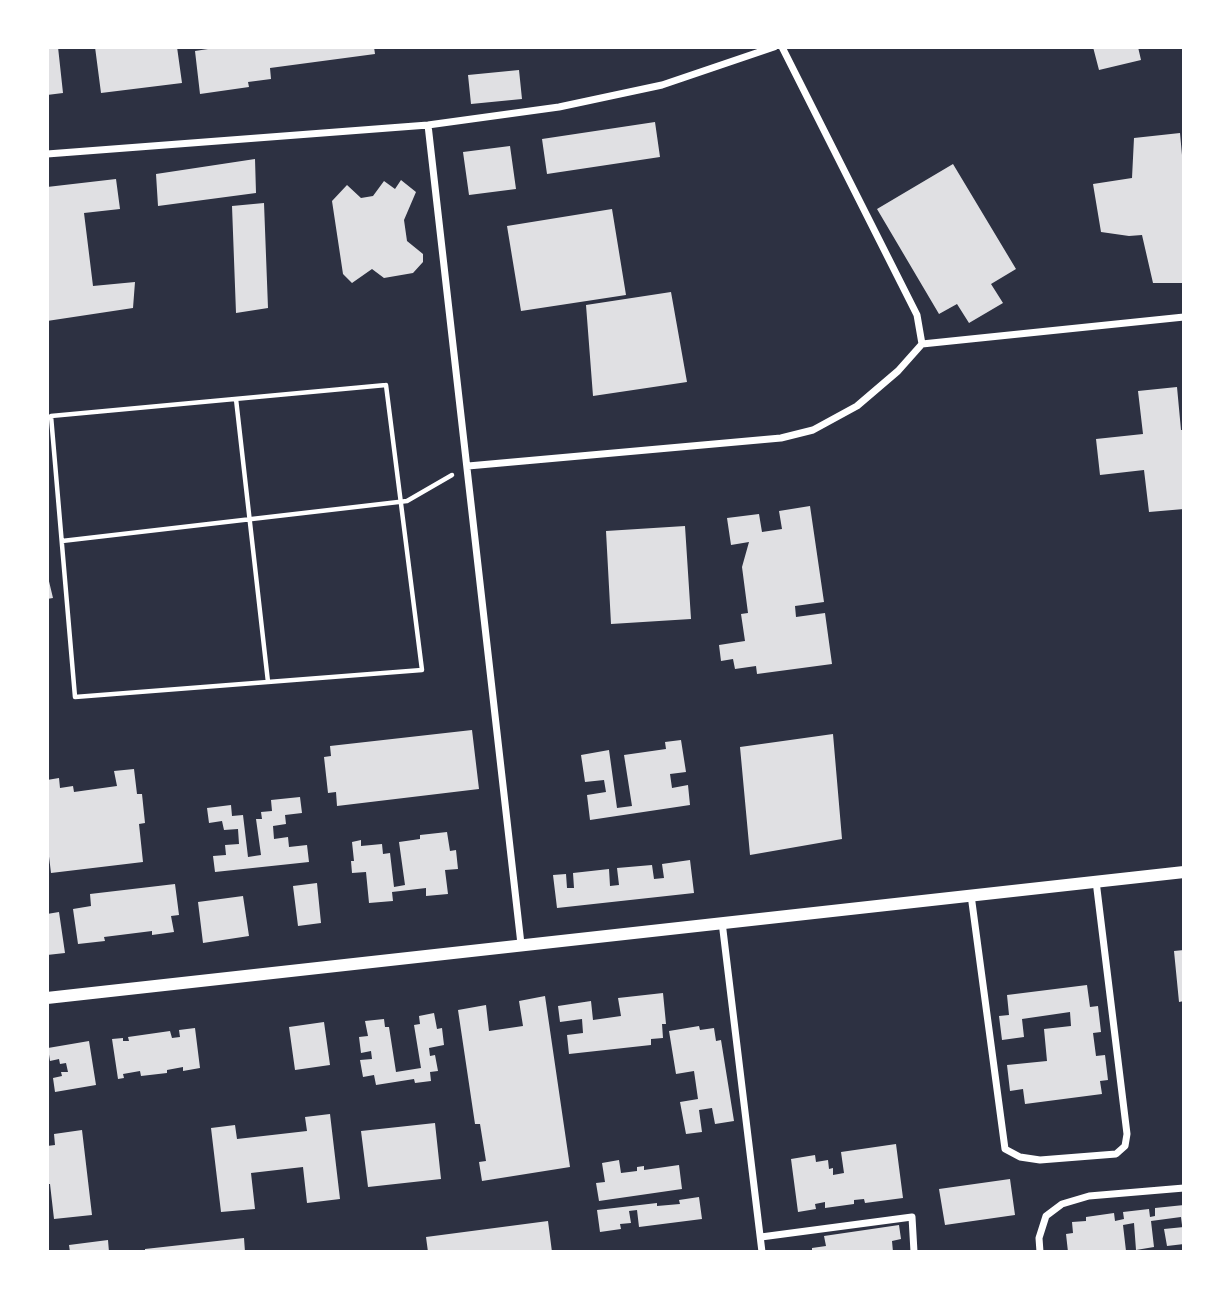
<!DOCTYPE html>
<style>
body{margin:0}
#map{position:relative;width:1231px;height:1299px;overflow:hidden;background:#2d3142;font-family:Karla,sans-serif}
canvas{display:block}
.frame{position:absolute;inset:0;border:49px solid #fff;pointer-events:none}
</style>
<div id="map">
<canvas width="1231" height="1299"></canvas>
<div class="frame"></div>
</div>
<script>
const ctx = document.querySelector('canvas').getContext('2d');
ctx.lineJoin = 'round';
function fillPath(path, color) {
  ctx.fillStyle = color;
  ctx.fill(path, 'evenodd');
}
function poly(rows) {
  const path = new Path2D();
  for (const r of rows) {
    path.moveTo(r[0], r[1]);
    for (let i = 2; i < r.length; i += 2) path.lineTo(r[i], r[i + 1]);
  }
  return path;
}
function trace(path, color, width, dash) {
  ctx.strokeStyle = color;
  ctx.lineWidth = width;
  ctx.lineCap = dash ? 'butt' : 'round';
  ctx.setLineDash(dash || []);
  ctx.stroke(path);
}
fillPath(poly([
 [47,47,58,47,63,93,47,95],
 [95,47,177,47,182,83,101,93],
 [221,47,374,47,375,54,270,68,271,79,248,82,249,87,200,94,195,51],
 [1093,47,1138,47,1141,60,1099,70],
 [519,70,522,99,471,104,468,75],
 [655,122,660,157,547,174,542,139],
 [1180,133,1184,177,1184,283,1153,283,1142,235,1129,236,1101,232,1093,184,1132,178,1134,138],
 [510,146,516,189,469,195,463,152],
 [255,159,256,193,158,206,156,174],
 [953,164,1016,269,991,284,1003,303,969,323,957,304,939,314,877,209],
 [116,179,120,209,84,213,93,286,135,282,133,308,47,321,47,187],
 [401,180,416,192,404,220,407,241,423,254,423,262,413,273,384,278,372,269,352,283,343,274,332,201,347,185,361,198,373,196,384,181,395,189],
 [264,203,268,308,236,313,232,206],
 [612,209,626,295,521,311,507,226],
 [671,292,687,382,593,396,586,305],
 [1177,387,1181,430,1184,430,1184,509,1149,512,1144,470,1100,475,1096,439,1143,434,1138,391],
 [810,506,824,602,795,606,796,617,825,613,832,664,757,674,756,666,735,669,733,659,721,661,719,645,745,641,741,614,748,613,742,567,749,542,731,545,727,518,759,514,762,532,782,529,779,511],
 [685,526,691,619,611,624,606,531],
 [47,573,53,598,47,599],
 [472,730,479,789,337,806,336,792,328,793,324,757,331,756,330,746],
 [833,734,842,839,750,855,740,747],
 [681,740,686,772,670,774,672,788,688,785,690,805,590,820,587,795,606,792,604,780,585,782,581,755,609,750,617,808,632,806,624,755,666,749,665,742],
 [134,769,137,794,142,794,145,823,139,824,143,862,51,873,47,840,47,780,59,778,60,788,73,786,74,792,117,786,114,771],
 [300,797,302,813,285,815,286,824,273,826,274,839,288,837,289,847,307,845,309,862,215,872,213,856,226,855,225,845,239,844,238,829,224,830,222,821,209,823,207,808,231,805,232,816,243,815,248,857,261,855,256,819,262,819,261,812,272,811,271,800],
 [447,832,450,851,456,850,458,869,445,870,448,894,426,896,426,888,392,892,393,901,369,903,366,872,352,873,351,861,354,861,352,842,361,840,361,846,382,844,383,854,390,853,394,887,405,885,399,842,420,839,420,835],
 [690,860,694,893,557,908,553,875,566,874,567,888,574,888,573,873,609,869,610,886,619,885,617,868,652,865,654,879,664,878,662,864],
 [317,883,321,923,298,926,293,886],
 [175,884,179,915,171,916,174,932,152,935,152,931,104,937,105,941,78,944,73,909,91,906,90,894],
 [243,896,249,936,203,943,198,902],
 [59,912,65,953,47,955,47,914],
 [1184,950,1184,1001,1179,1002,1174,951],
 [1087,985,1090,1007,1098,1006,1101,1032,1093,1033,1096,1056,1105,1055,1108,1080,1100,1081,1102,1094,1025,1104,1023,1089,1010,1091,1007,1065,1047,1061,1044,1029,1071,1026,1070,1012,1022,1019,1024,1037,1002,1040,999,1016,1009,1015,1007,995],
 [663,993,666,1024,662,1024,663,1038,651,1039,651,1045,569,1054,567,1035,583,1033,582,1019,560,1022,558,1006,591,1001,593,1020,621,1016,618,998],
 [545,996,570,1167,482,1181,479,1162,486,1161,480,1124,475,1124,458,1010,486,1005,489,1031,523,1026,519,1001],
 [434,1013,437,1029,442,1028,444,1045,429,1048,430,1056,435,1055,438,1071,430,1072,431,1081,415,1083,414,1079,376,1085,374,1075,363,1077,360,1060,372,1059,371,1051,361,1053,359,1037,368,1036,365,1021,384,1019,385,1027,389,1027,396,1072,421,1068,414,1025,420,1024,419,1016],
 [324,1022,330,1065,295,1070,289,1027],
 [699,1026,700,1030,714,1028,716,1041,721,1040,734,1121,715,1124,712,1108,699,1110,702,1132,686,1134,680,1102,698,1099,694,1071,676,1074,669,1031],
 [195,1028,200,1068,183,1071,183,1067,167,1070,167,1073,141,1076,140,1071,123,1074,124,1078,118,1079,112,1039,123,1038,123,1041,129,1041,128,1037,170,1031,172,1038,180,1037,179,1030],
 [89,1041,96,1085,55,1092,53,1078,62,1076,61,1072,68,1072,66,1063,60,1064,59,1059,50,1061,48,1048],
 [330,1114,340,1199,307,1203,303,1167,251,1173,255,1209,221,1212,211,1128,235,1125,237,1139,307,1131,305,1117],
 [435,1123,441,1179,368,1187,361,1131],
 [82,1130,92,1215,54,1219,50,1184,47,1184,47,1146,55,1145,54,1134],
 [896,1144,903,1198,865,1203,864,1199,854,1200,854,1204,825,1208,825,1202,815,1204,816,1209,798,1212,791,1159,815,1155,816,1162,828,1160,829,1169,833,1168,833,1175,844,1173,841,1152],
 [619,1160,621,1173,637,1171,637,1167,644,1166,644,1170,679,1165,682,1189,599,1201,596,1183,605,1182,602,1163],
 [1010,1179,1015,1215,945,1225,939,1189],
 [699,1197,702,1219,639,1227,637,1210,629,1211,631,1223,620,1224,621,1229,600,1232,597,1210,657,1203,657,1206,680,1204,679,1200],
 [1184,1205,1184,1225,1182,1225,1181,1217,1151,1221,1154,1247,1136,1250,1134,1223,1123,1225,1126,1251,1068,1252,1066,1234,1073,1233,1072,1222,1086,1221,1086,1217,1114,1213,1115,1221,1124,1219,1123,1212,1149,1209,1150,1217,1155,1216,1155,1208],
 [548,1221,552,1252,428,1252,426,1237],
 [899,1225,901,1239,892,1241,893,1252,812,1252,812,1248,826,1246,824,1236],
 [1184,1227,1184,1244,1167,1246,1164,1229],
 [244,1238,245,1252,145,1252,145,1249],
 [108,1240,109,1252,70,1252,69,1245]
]), '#e0e0e3');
trace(poly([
 [386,385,422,670,75,697,51,416,386,385],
 [236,399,268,682],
 [62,541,407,501,452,475]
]), '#fff', 4.5);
trace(poly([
 [782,47,917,315,922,344],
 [428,125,521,944],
 [47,154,428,125,559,107,662,85,774,47],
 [468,466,781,438,813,430,857,406,898,371,922,344,1184,317],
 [971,895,1005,1149,1020,1157,1040,1160,1116,1154,1125,1146,1127,1134,1096,881],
 [722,922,762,1252],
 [761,1237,912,1217,914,1252],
 [1040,1252,1039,1238,1046,1216,1062,1204,1089,1196,1184,1188]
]), '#fff', 7);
trace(poly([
 [47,998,1184,872]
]), '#fff', 12);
</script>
